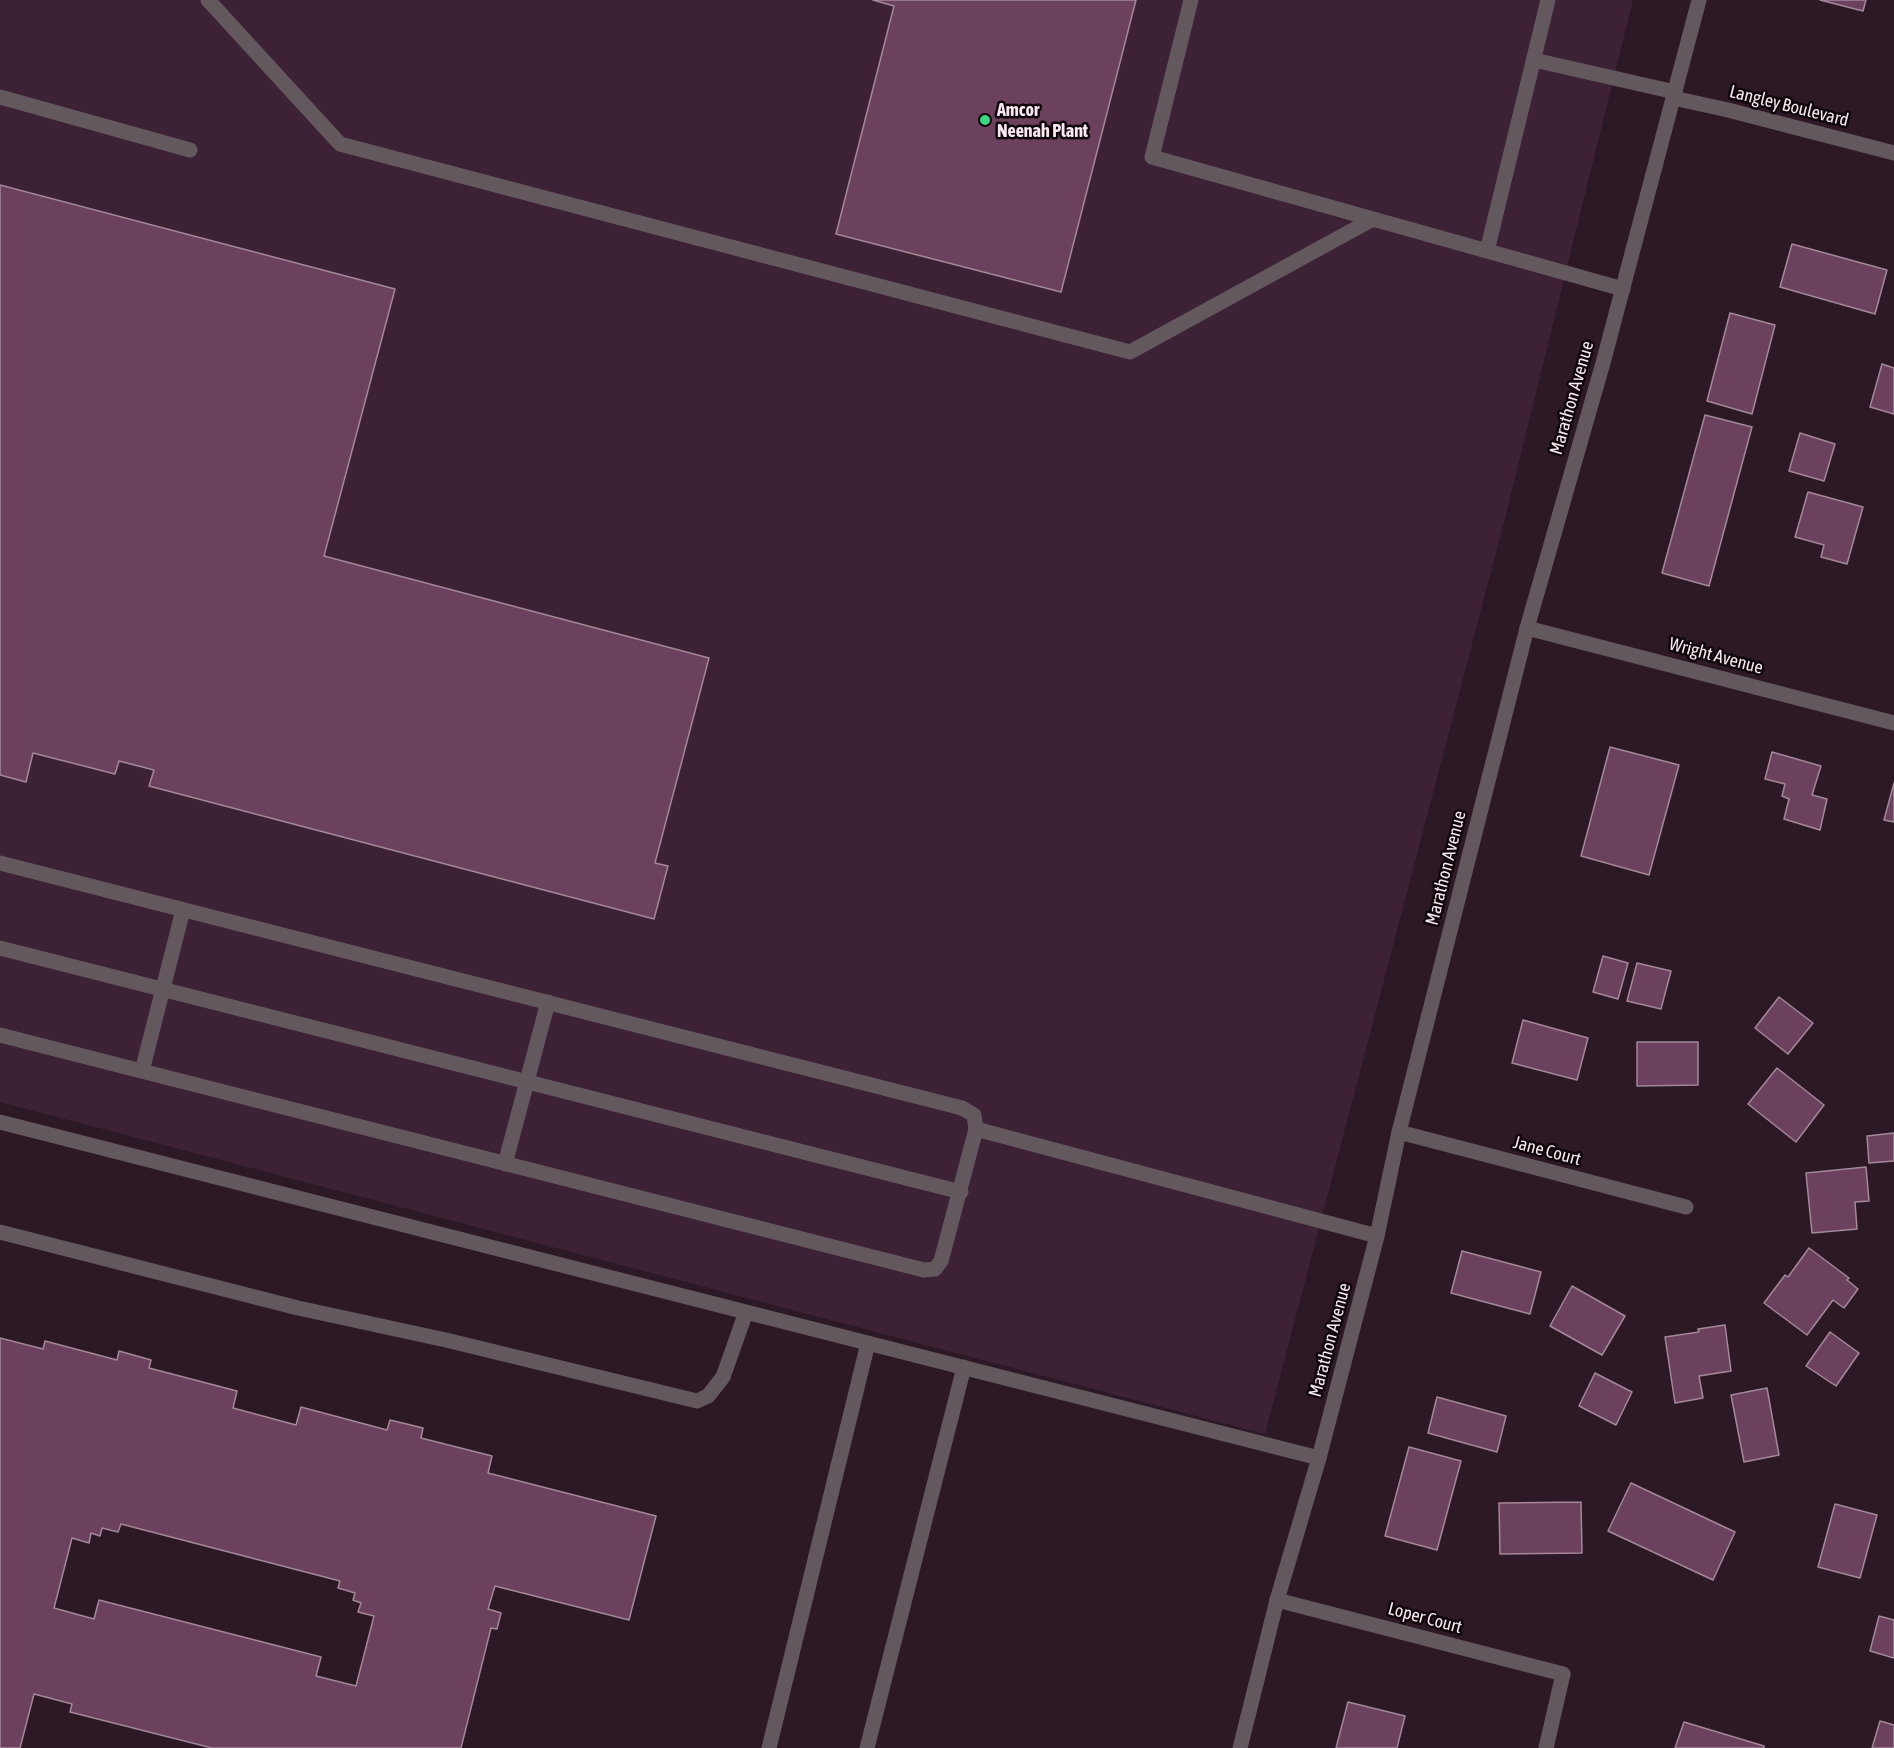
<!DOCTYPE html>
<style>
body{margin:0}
canvas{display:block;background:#2d1826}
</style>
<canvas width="1894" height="1748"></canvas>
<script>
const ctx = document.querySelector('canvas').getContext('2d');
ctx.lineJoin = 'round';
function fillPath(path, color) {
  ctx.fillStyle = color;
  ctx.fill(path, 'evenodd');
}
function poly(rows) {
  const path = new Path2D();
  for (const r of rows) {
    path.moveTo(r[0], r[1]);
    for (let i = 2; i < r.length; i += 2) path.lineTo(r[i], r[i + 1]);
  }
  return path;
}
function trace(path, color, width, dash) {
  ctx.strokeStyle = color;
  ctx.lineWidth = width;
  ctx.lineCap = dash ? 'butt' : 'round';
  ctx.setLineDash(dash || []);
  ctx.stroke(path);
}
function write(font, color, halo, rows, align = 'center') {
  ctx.font = font + ' "Asap Condensed",sans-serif';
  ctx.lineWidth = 5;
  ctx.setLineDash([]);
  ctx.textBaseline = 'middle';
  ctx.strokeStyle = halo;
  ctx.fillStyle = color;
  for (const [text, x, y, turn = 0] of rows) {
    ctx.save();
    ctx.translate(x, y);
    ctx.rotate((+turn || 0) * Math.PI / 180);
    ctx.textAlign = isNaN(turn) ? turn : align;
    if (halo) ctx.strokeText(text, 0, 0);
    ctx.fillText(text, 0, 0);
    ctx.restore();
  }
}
fillPath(poly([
 [0,0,1633,0,1503,526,1265,1434,0,1102]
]), '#3c2234');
const building = poly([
 [873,0,1136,0,1061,292,836,234,894,6,873,0],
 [1820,0,1866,0,1863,11,1820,0],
 [0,185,395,289,324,556,709,658,655,863,668,866,654,919,149,786,154,770,119,761,115,774,33,753,26,782,0,775,0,185],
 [1792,244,1887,270,1875,314,1780,287,1792,244],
 [1730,313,1775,325,1752,414,1707,401,1730,313],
 [1882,364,1894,368,1894,414,1870,407,1882,364],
 [1705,415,1752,427,1709,586,1662,573,1705,415],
 [1800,433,1835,444,1824,481,1789,471,1800,433],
 [1808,492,1863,507,1847,564,1821,557,1824,545,1795,537,1808,492],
 [1610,747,1679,765,1649,875,1581,856,1610,747],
 [1772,752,1821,766,1812,795,1827,799,1820,830,1784,819,1789,799,1782,796,1785,784,1765,779,1772,752],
 [1894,783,1894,822,1884,820,1894,783],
 [1603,956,1628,963,1618,999,1593,992,1603,956],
 [1637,963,1671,971,1661,1009,1627,1001,1637,963],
 [1779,997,1813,1023,1788,1054,1755,1028,1779,997],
 [1523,1020,1588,1038,1577,1080,1512,1063,1523,1020],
 [1637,1042,1698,1042,1698,1085,1637,1086,1637,1042],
 [1777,1068,1824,1105,1796,1142,1748,1104,1777,1068],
 [1894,1133,1894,1161,1869,1163,1867,1136,1894,1133],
 [1866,1167,1869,1201,1855,1202,1857,1229,1812,1233,1806,1173,1866,1167],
 [1809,1248,1849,1278,1847,1280,1858,1289,1844,1308,1833,1300,1807,1335,1764,1303,1785,1275,1788,1277,1809,1248],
 [1462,1251,1541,1272,1530,1314,1451,1293,1462,1251],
 [1572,1286,1625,1316,1602,1355,1550,1326,1572,1286],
 [1725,1325,1731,1371,1699,1376,1703,1398,1675,1403,1665,1337,1699,1332,1698,1329,1725,1325],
 [1830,1332,1859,1353,1836,1386,1806,1366,1830,1332],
 [0,1338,43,1349,45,1341,117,1360,119,1351,151,1360,149,1368,237,1391,233,1408,296,1425,301,1407,387,1430,390,1420,423,1428,421,1438,492,1456,488,1473,656,1516,629,1620,495,1586,488,1609,501,1613,497,1629,491,1628,461,1748,212,1748,70,1712,72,1704,34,1694,20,1748,0,1748,0,1338],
 [121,1524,340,1581,338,1588,355,1593,353,1600,361,1603,358,1612,374,1616,356,1686,316,1676,321,1657,99,1600,94,1619,54,1608,72,1538,89,1543,91,1533,100,1536,102,1528,118,1532,121,1524],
 [1595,1373,1632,1392,1616,1425,1579,1406,1595,1373],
 [1767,1388,1779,1455,1744,1462,1731,1395,1767,1388],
 [1437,1397,1506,1416,1497,1452,1428,1433,1437,1397],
 [1409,1447,1461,1461,1437,1550,1385,1536,1409,1447],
 [1631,1483,1735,1532,1713,1580,1608,1531,1631,1483],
 [1581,1502,1582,1553,1500,1554,1499,1503,1581,1502],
 [1835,1504,1877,1515,1860,1578,1818,1567,1835,1504],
 [1879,1616,1894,1620,1894,1658,1870,1651,1879,1616],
 [1348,1702,1405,1716,1397,1748,1336,1748,1348,1702],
 [1880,1721,1894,1725,1894,1748,1872,1748,1880,1721],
 [1684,1722,1764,1746,1764,1748,1675,1748,1684,1722]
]);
fillPath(building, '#6b415d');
trace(building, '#a38899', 1.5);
trace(poly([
 [208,0,340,144,1130,352,1373,219,1623,289],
 [1191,0,1152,157,1373,219],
 [1534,60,1675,92],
 [0,97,190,150],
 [1487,251,1548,0],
 [0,863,962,1108,974,1115,976,1129,941,1261,935,1269,924,1270,0,1035],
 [0,948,961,1192],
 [142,1071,183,910],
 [0,1122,1319,1458],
 [976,1129,1377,1236],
 [505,1164,548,1002],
 [0,1232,298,1308,446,1340,697,1401,708,1396,723,1377,746,1312],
 [769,1748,868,1343],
 [867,1748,964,1367],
 [1546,1748,1563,1674]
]), '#64585f', 15);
trace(poly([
 [1673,98,1728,110,1894,153],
 [1527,628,1894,723],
 [1399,1132,1686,1207],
 [1277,1600,1563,1674]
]), '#64585f', 15);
trace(poly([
 [1240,1748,1277,1600,1319,1458,1377,1236,1399,1132,1527,628,1603,363,1699,0]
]), '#64585f', 15);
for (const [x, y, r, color] of [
 [985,120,6,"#3ad77f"]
]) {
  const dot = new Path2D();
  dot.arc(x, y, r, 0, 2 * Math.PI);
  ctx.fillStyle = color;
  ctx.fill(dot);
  trace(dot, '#0f070c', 2);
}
write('18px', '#f7e8f1', '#0f070c', [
 ["Langley Boulevard",1789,106,14],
 ["Marathon Avenue",1572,398,-74],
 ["Wright Avenue",1716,656,15],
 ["Marathon Avenue",1446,868,-76],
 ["Jane Court",1547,1151,15],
 ["Marathon Avenue",1330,1340,-75],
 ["Loper Court",1425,1618,15]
]);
write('bold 18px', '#f7e8f1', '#0f070c', [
 ["Amcor",997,110],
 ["Neenah Plant",997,131]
], 'left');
</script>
